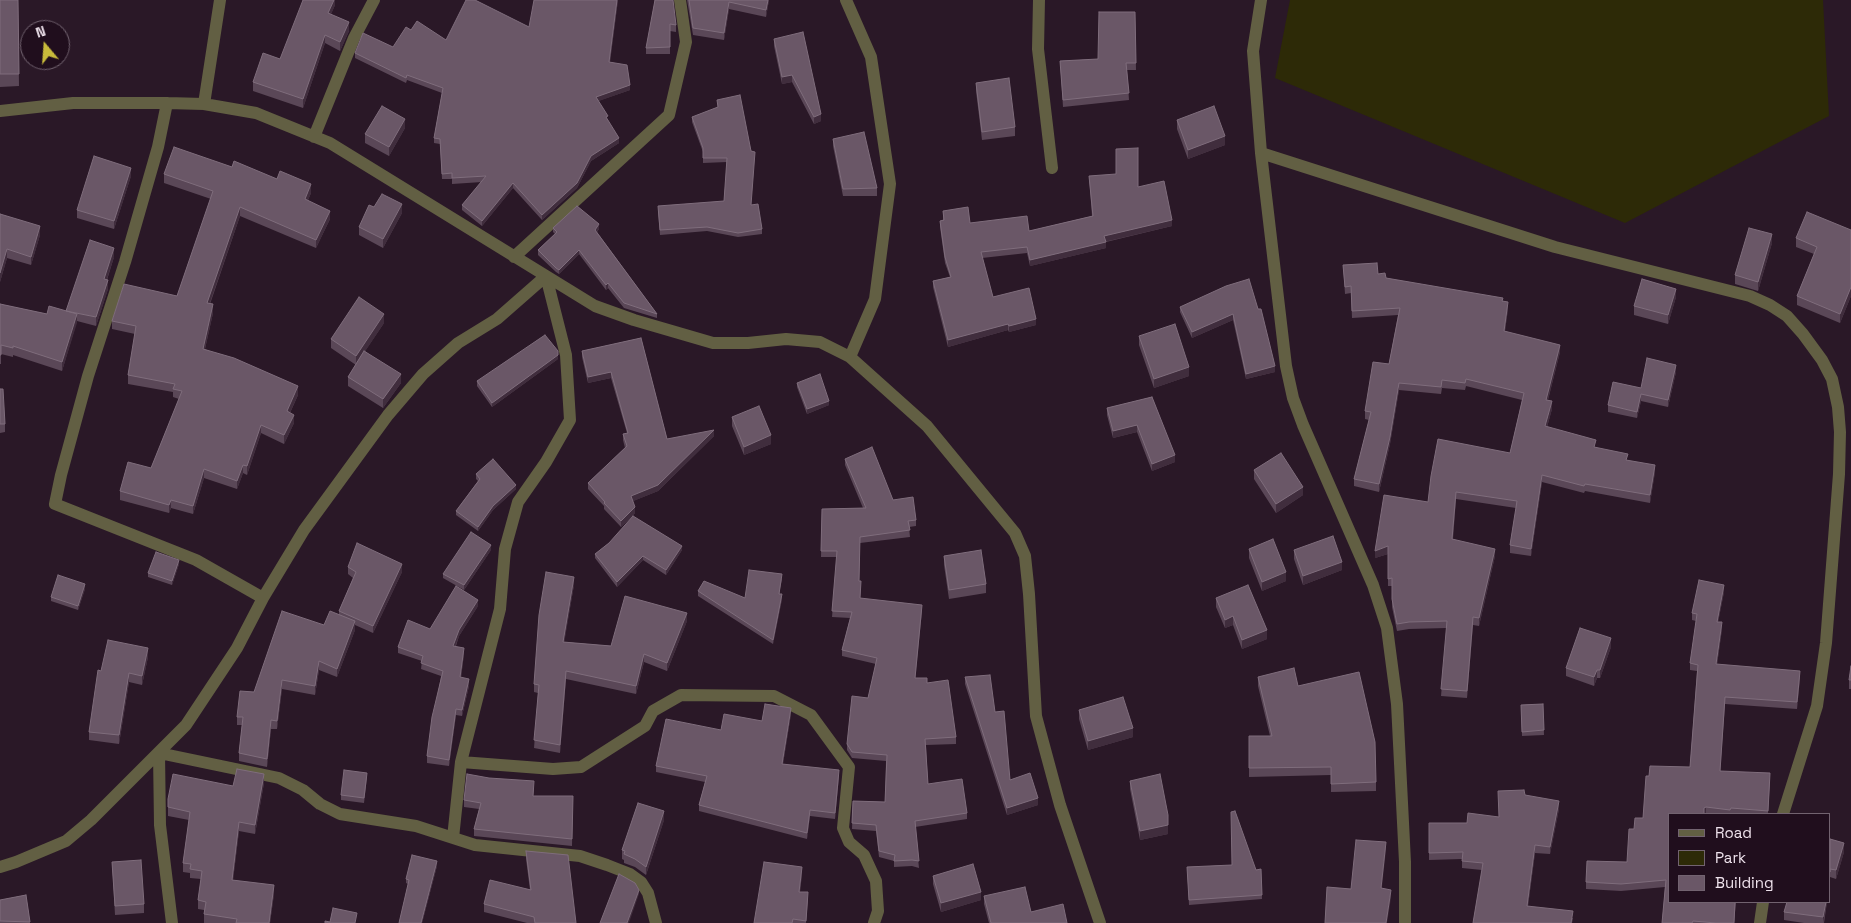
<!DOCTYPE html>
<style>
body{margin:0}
#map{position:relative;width:1851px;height:923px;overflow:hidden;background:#2a1827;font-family:"Space Grotesk",sans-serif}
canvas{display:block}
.legend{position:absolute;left:1668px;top:813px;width:162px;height:90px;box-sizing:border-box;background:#200e1d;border:1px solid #726370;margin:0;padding:6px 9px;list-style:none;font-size:15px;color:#eee2ec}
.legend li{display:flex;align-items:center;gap:10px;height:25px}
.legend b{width:25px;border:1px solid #726370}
.north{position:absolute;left:20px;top:20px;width:50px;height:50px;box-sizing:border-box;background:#200e1d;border:1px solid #726370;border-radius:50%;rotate:342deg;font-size:14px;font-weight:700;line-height:20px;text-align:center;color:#eee2ec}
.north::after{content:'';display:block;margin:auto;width:18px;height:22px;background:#c8bb3b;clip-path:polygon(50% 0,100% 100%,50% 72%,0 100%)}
</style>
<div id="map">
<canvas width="1851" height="923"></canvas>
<ul class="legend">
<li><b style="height:6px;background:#625f43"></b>Road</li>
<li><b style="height:14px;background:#2d2a07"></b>Park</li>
<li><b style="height:14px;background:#6a5767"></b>Building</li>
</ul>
<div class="north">N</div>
</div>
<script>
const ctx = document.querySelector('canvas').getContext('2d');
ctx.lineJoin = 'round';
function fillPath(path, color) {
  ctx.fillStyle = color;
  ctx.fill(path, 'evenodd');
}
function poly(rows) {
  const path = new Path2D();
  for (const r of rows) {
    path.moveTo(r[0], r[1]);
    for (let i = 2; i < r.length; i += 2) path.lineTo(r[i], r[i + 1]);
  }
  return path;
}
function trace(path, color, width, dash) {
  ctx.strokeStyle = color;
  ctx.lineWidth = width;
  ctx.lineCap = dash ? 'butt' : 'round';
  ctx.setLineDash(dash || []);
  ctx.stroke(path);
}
fillPath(poly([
 [1290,0,1823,0,1829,116,1625,223,1275,78]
]), '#2d2a07');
trace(poly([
 [846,0,871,57,890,184,875,299,850,357],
 [1039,0,1038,49,1052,168],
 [1261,0,1253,51,1261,153,1286,366,1293,398,1303,425,1373,585,1387,628,1397,704,1405,862,1405,923],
 [167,103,158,147,125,262,88,376,61,475,55,504,196,560,263,598],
 [204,104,220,0],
 [0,111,73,103,167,103,204,104,256,113,330,143,595,306,634,320,713,343,748,343,786,339,820,342,850,357,927,426,1015,533,1025,556,1029,594,1036,716,1060,805,1100,923],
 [314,137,354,38,374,0],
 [1261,153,1555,247,1750,296,1770,305,1787,316,1803,334,1822,360,1832,379,1838,407,1840,432,1839,474,1826,643,1817,706,1783,814],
 [514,257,669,115,686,42,680,0],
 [461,762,553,769,581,767,645,726,653,711,681,695,774,696,811,715,849,767,843,828,849,842,864,855,876,881,878,911,874,923],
 [0,867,16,862,66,841,91,820,186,725,237,648,263,598,304,530,388,415,423,374,458,343,497,319,546,276,566,355,570,420,546,462,518,502,505,549,500,609,461,762,453,838],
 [172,923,160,825,159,753,279,778,303,790,320,804,340,814,416,826,475,845,580,856,607,865,630,874,641,882,648,893,656,923],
 [1760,923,1763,902]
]), '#625f43', 12);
fillPath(poly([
 [0,0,18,0,19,86,0,87],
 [335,0,335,5,331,14,349,31,340,51,325,43,303,108,253,91,253,82,280,59],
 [618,0,610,62,630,90,598,101,619,143,591,161,577,188,542,220,513,188,482,226,462,210,462,205,482,182,452,184,452,179,442,179,440,144,434,143,434,138,442,93,407,80,406,83,355,58,355,53,393,47,411,30,446,40,529,27],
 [655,0,676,25,676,32,670,31,670,54,646,54,646,48],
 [687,0,769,0,766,17,729,9,724,40,693,35],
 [1135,12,1136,70,1127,70,1129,100,1063,107,1060,61,1098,59],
 [774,39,821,121,814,124,792,82,782,84,774,46],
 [976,83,1015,127,1015,136,982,140,976,91],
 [717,100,751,205,762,229,762,234,738,237,707,231,660,235,658,211,724,201,727,162,703,163,703,152,692,122,692,117,718,108],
 [1177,120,1225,145,1188,159,1177,129],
 [405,128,389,156,365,143,365,134],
 [833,139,877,188,877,196,843,196,833,146],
 [232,167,311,193,308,200,330,219,316,248,240,216,210,304,213,313,205,349,298,395,290,413,294,423,284,444,261,433,247,475,243,473,237,489,204,478,193,514,171,508,169,513,120,500,120,491,151,468,179,399,173,397,173,392,128,384,128,375,135,334,112,329,112,321,177,296,211,199,164,183,164,174],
 [131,176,114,229,77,218,77,210],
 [1089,176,1138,187,1172,226,1106,242,1106,248,1030,266,1027,253,982,258,993,297,1036,325,1009,332,1008,330,948,347,933,287,933,281,950,277,945,263,940,227,940,221,943,220,943,211,970,223,1029,231,1092,216],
 [374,207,402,213,383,248,359,235,359,227],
 [0,214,40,235,31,265,7,258,0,282],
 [553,228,599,229,597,232,657,314,657,318,624,308,608,288,606,290,579,254,559,274,556,272,538,255,538,250,555,234,553,232],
 [1851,230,1851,296,1840,323,1797,305,1797,296,1814,254,1796,247,1796,238],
 [1772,243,1758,291,1735,284,1735,275],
 [114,257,107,280,108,289,96,326,77,321,62,371,13,355,13,357,1,354,1,364,0,364,0,304,47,314,66,311],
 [1343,265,1378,274,1386,278,1503,301,1508,309,1505,331,1560,352,1548,400,1552,409,1547,427,1655,472,1650,503,1585,491,1584,493,1542,482,1531,556,1510,553,1510,545,1516,508,1456,499,1453,539,1495,556,1479,626,1473,625,1467,698,1441,696,1447,628,1409,629,1397,631,1392,607,1392,586,1388,586,1388,554,1375,558,1428,502,1510,453,1522,400,1466,386,1465,390,1442,388,1441,394,1399,390,1390,444,1379,492,1354,486,1354,479,1369,420,1365,419,1365,411,1389,364,1398,315,1352,318,1351,293,1345,294],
 [1676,297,1668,324,1634,315,1634,306],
 [1180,307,1258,309,1275,372,1246,379,1233,320,1192,338,1180,312],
 [384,323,365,351,401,383,383,408,348,386,348,377,356,365,331,348,331,339],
 [1139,336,1189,376,1154,388,1139,345],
 [641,338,667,439,714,436,658,491,633,501,635,513,621,527,604,509,604,506,588,489,588,483,625,448,623,440,623,434,627,433,611,378,588,383,582,357,582,351],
 [558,359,492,407,477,386,477,381],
 [1676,372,1668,407,1641,401,1637,418,1608,412,1608,405],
 [797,383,829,405,807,414,797,387],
 [0,389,5,424,5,432,0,433],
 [1152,397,1175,462,1152,471,1137,432,1113,438,1107,415,1107,408],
 [732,417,771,444,744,455,732,426],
 [845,459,916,520,916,526,909,527,910,537,860,543,859,581,861,587,860,598,922,611,915,678,927,683,956,737,956,744,926,745,928,784,967,813,967,819,915,827,919,868,912,866,894,867,894,861,879,857,876,831,852,829,853,801,885,802,886,761,852,758,847,750,847,744,868,698,876,664,842,656,842,650,850,618,832,617,837,557,821,557,822,509,863,508,845,465],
 [1254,470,1303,495,1276,513,1254,479],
 [476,474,516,489,493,510,478,531,456,515,456,511,478,481,476,479],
 [609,543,682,550,666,575,643,560,617,587,595,558,595,554],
 [1249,549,1286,581,1262,591,1249,558],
 [491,550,464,590,443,578,443,574],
 [1294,550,1342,570,1303,585,1294,559],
 [944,556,986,584,986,593,949,599,944,565],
 [179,564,172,585,148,577,148,573],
 [348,567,402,572,373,633,355,625,355,630,337,677,319,670,315,695,282,689,277,729,271,729,267,767,239,761,239,753,242,725,237,725,237,717,254,692,324,625,339,615,339,611,353,578,348,574],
 [782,579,779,594,782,599,773,644,698,596,698,591,745,598],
 [574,585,564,642,611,646,687,621,667,671,644,662,636,694,566,679,560,753,534,748,538,693,534,692,534,684],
 [85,589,78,610,51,601,51,597],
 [1724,592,1718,622,1722,629,1717,665,1800,678,1797,709,1725,704,1720,771,1770,780,1768,814,1712,814,1706,813,1705,814,1670,814,1670,902,1736,902,1734,923,1662,923,1665,887,1621,891,1586,889,1586,882,1627,862,1634,829,1643,818,1649,776,1690,767,1697,671,1690,670,1690,663,1696,621,1692,620,1692,613],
 [1216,598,1267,639,1242,649,1233,625,1225,628,1216,607],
 [478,606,459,636,456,646,464,654,461,678,469,686,462,716,456,715,449,766,427,763,427,756,441,676,421,669,422,661,398,653,398,647,430,629],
 [1611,647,1600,678,1597,678,1594,686,1566,676,1566,668],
 [148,657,142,685,129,682,119,744,89,740,89,732,101,671],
 [1851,666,1851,689,1849,689,1849,680],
 [965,677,995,712,1010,780,1038,805,1007,815,965,684],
 [1258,677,1298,686,1376,782,1376,791,1331,792,1331,775,1249,777,1249,736,1270,736,1258,686],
 [1543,704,1544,735,1522,736,1521,705],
 [1079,710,1133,737,1088,750,1079,719],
 [791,714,783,764,839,776,835,819,810,816,807,839,699,811,699,805,705,782,656,772,656,766,721,730],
 [367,777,364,803,341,800,341,795],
 [1130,781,1168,834,1140,840,1130,789],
 [264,783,255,834,239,831,233,880,274,894,270,923,204,923,204,910,198,909,198,900,201,879,190,878,190,873,183,872,183,863,189,820,168,816,168,799],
 [534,788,533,796,573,796,572,846,474,836,474,829,479,809,464,807,464,800],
 [1525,795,1559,809,1550,854,1535,853,1528,906,1573,918,1572,923,1473,923,1482,870,1462,868,1462,859,1429,860,1429,823,1467,823,1499,817],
 [664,820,646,875,635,867,624,863,624,860,622,859,622,850],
 [1830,839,1844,852,1836,879,1830,877,1830,881],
 [526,851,576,923,527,923,484,912,484,904,530,890,526,859],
 [112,862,144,904,144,913,115,915],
 [1232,865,1256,870,1261,869,1262,899,1189,905,1187,867],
 [437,866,422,923,399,923,408,884,406,883,406,879],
 [802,874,800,892,808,899,806,923,754,923],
 [933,876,981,900,941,912,933,884],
 [26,895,30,923,0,923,0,900],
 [984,896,1031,912,1067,923,989,923,984,904],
 [1787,902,1827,902,1824,923,1804,923,1784,920,1784,912]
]), '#5a4757');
fillPath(poly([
 [334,0,335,0,335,5,328,21,328,13],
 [617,0,618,0,609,67,609,62],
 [768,0,769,0,766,17,766,10],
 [729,2,729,9,724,40,724,33],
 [349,22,349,31,340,51,340,42],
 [325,35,325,43,303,108,303,99],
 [792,75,792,82,782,84,782,77],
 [630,85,630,90,596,102,596,97],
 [821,114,821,121,814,124,814,117],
 [405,119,405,128,389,156,389,147],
 [1225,136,1225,145,1188,159,1188,150],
 [619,138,619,143,591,161,577,188,542,220,542,215,591,156],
 [131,168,131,176,114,229,114,221],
 [513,183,513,188,482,226,482,221],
 [311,184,311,193,305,207,305,199],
 [402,204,402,213,383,248,383,239],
 [240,207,240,216,207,311,207,303],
 [330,211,330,219,316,248,316,240],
 [1172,220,1172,226,1104,242,1104,236],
 [599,224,599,229,595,234,595,230],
 [40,226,40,235,31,265,31,257],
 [1772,234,1772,243,1758,291,1758,282],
 [1106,242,1106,248,1030,266,1030,260],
 [114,248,114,257,104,288,104,279],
 [7,249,7,258,0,282,0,273],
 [579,250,579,254,559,274,559,270],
 [108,280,108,289,96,326,96,317],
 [608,283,608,288,606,290,606,285],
 [1851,287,1851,296,1840,323,1840,314],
 [1676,289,1676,297,1668,324,1668,315],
 [1508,302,1508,309,1504,338,1504,331],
 [213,304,213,313,203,357,203,349],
 [77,314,77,323,62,371,62,362],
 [384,314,384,323,356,365,356,356],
 [1233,314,1233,320,1192,338,1192,332],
 [1036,319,1036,325,1009,332,1009,326],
 [1008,324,1008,330,948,347,948,340],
 [1560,345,1560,352,1546,407,1546,400],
 [558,355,558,359,492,407,492,403],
 [1676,365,1676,372,1668,407,1668,400],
 [1275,366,1275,372,1246,379,1246,374],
 [1189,367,1189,376,1154,388,1154,379],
 [611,372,611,378,588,383,588,377],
 [401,374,401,383,383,408,383,399],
 [1399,383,1399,390,1390,444,1379,492,1379,484],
 [298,386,298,395,287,419,287,411],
 [1641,394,1641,401,1637,418,1637,412],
 [829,401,829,405,807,414,807,409],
 [1552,401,1552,409,1545,434,1545,426],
 [294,415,294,423,284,444,284,435],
 [261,425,261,433,247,475,247,466],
 [1137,425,1137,432,1113,438,1113,431],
 [714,430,714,436,658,491,631,502,631,496],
 [771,435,771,444,744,455,744,447],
 [1175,455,1175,462,1152,471,1152,464],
 [243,465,243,473,237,489,237,481],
 [1655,465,1655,472,1650,503,1650,495],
 [204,469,204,478,193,514,193,506],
 [1542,475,1542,482,1531,556,1531,549],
 [516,485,516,489,493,510,478,531,478,527,493,506],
 [1303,487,1303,495,1276,513,1276,504],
 [1456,492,1456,499,1452,546,1452,539],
 [171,500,171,508,169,513,169,505],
 [635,507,635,513,621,527,621,521],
 [491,545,491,550,464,590,464,585],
 [682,546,682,550,666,575,666,570],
 [1388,546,1388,554,1375,558,1375,551],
 [1495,549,1495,556,1479,626,1479,618],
 [643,556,643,560,617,587,617,582],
 [179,560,179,564,172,585,172,581],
 [1342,562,1342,570,1303,585,1303,576],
 [402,564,402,572,373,633,373,626],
 [1286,572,1286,581,1262,591,1262,582],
 [574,577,574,585,563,650,563,642],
 [85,584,85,589,78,610,78,606],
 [1724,585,1724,592,1717,628,1717,622],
 [782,594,782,599,773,644,773,640],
 [478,600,478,606,459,636,453,652,453,646,459,630],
 [922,605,922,611,915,684,915,678],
 [687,613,687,621,667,671,667,663],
 [1233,616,1233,625,1225,628,1225,620],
 [1473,617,1473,625,1467,698,1467,691],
 [355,621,355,630,337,677,337,669],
 [1722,622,1722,629,1716,671,1716,664],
 [1267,630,1267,639,1242,649,1242,640],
 [1611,638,1611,647,1600,678,1600,670],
 [148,648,148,657,142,685,142,676],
 [464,648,464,654,460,684,460,677],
 [644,654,644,662,636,694,636,686],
 [319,661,319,670,315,695,315,686],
 [1597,670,1597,678,1594,686,1594,677],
 [566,671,566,679,560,753,560,745],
 [1800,671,1800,678,1797,709,1797,702],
 [129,673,129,682,119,744,119,735],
 [469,679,469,686,462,716,462,710],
 [282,680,282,689,277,729,277,721],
 [1725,697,1725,704,1720,778,1720,771],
 [791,708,791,714,782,770,782,764],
 [456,709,456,715,449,766,449,760],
 [271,720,271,729,267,767,267,759],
 [1133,728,1133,737,1088,750,1088,741],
 [839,770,839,776,835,819,835,813],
 [264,774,264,783,255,834,255,825],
 [1038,798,1038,805,1007,815,1007,808],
 [1559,801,1559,809,1550,854,1550,847],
 [1706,807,1706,813,1704,814,1704,808],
 [810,810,810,816,807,839,807,833],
 [664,811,664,820,646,875,646,867],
 [239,822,239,831,232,889,232,880],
 [1168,825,1168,834,1140,840,1140,831],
 [1386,842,1386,850,1381,896,1381,888],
 [1844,843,1844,852,1836,879,1836,870],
 [1535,845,1535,853,1527,913,1527,906],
 [437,861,437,866,422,923,421,923],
 [802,867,802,874,799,898,799,892],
 [274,885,274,894,270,923,269,923],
 [639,890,639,894,629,923,627,923],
 [1391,890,1391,898,1387,923,1386,923],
 [981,892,981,900,941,912,941,903],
 [1826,902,1827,902,1823,923,1823,917]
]), '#402d3d');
const building = poly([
 [0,0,18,0,19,74,0,74,0,0],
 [303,0,334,0,328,13,349,22,340,42,325,35,303,99,253,82,263,53,280,59,303,0],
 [466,0,475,0,529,27,534,0,617,0,609,62,627,65,630,85,596,97,608,116,606,117,619,138,591,156,577,183,542,215,513,183,482,221,462,205,486,176,452,178,452,173,442,174,440,139,434,138,443,88,407,75,406,78,355,53,363,33,393,47,406,27,411,30,417,21,446,40,466,0],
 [655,0,673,0,676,25,670,24,670,47,646,48,655,0],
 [689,0,768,0,766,10,729,2,724,33,693,28,689,0],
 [1099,12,1135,12,1136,63,1126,63,1129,93,1063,100,1060,61,1098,59,1099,12],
 [803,32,821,114,814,117,792,75,782,77,774,39,803,32],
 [1009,78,1015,127,982,132,976,83,1009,78],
 [740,95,751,151,755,152,751,205,758,204,762,229,738,233,707,227,660,230,658,206,724,201,727,158,703,158,703,148,692,117,718,107,717,100,740,95],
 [382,106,405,119,389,147,365,134,382,106],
 [1214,106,1225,136,1188,150,1177,120,1214,106],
 [864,132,877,188,843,189,833,139,864,132],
 [174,147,232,167,234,161,277,179,280,171,311,184,305,199,330,211,316,240,240,207,207,303,213,304,203,349,234,358,298,386,287,411,294,415,284,435,261,425,247,466,243,465,237,481,204,469,193,506,171,500,169,505,120,491,128,462,151,468,182,391,173,389,175,384,128,375,136,326,112,321,124,284,177,296,213,191,164,174,174,147],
 [1138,148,1138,187,1164,181,1172,220,1104,236,1106,242,1030,260,1027,247,981,252,993,297,1029,288,1036,319,1009,326,1008,324,948,340,933,281,951,277,945,257,940,221,944,220,943,211,968,207,970,223,1027,216,1029,231,1093,216,1089,176,1116,174,1116,149,1138,148],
 [94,156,131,168,114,221,77,210,94,156],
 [382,194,402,204,383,239,359,227,369,205,374,207,382,194],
 [577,206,599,224,595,230,657,314,624,303,608,283,606,285,579,250,559,270,556,268,538,250,557,232,553,228,577,206],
 [1807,212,1851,230,1851,287,1840,314,1797,296,1817,247,1796,238,1807,212],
 [0,214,40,226,31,257,7,249,0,273,0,214],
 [1749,228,1772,234,1758,282,1735,275,1749,228],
 [90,240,114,248,104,279,108,280,96,317,66,311,90,240],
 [1377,263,1378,274,1385,273,1386,278,1503,298,1502,301,1508,302,1504,331,1560,345,1546,400,1552,401,1545,426,1596,440,1594,447,1628,454,1626,460,1655,465,1650,495,1585,484,1584,486,1542,475,1531,549,1510,545,1517,501,1456,492,1452,539,1495,549,1479,618,1473,617,1467,691,1441,689,1447,621,1409,622,1397,624,1392,599,1392,578,1388,579,1388,546,1375,551,1384,495,1428,502,1431,476,1438,439,1510,453,1524,393,1466,379,1465,383,1442,380,1441,387,1399,383,1390,437,1379,484,1354,479,1371,412,1365,411,1373,362,1389,364,1400,308,1352,311,1351,286,1345,287,1343,265,1377,263],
 [1249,279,1258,309,1261,309,1275,366,1246,374,1233,314,1192,332,1180,307,1226,286,1249,279],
 [1642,279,1676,289,1668,315,1634,306,1642,279],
 [359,297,384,314,356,356,331,339,359,297],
 [0,304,47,314,49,306,77,314,62,362,13,346,13,348,1,345,1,355,0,355,0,304],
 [1175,324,1189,367,1154,379,1139,336,1175,324],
 [545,335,558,351,558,355,492,403,477,381,545,335],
 [641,338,667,439,714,430,658,485,631,496,635,507,621,521,604,503,605,502,588,483,627,446,623,434,628,433,611,372,588,377,582,351,641,338],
 [364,351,401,374,383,399,348,377,364,351],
 [1647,358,1676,365,1668,400,1641,394,1637,412,1608,405,1613,382,1641,388,1647,358],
 [820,374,829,401,807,409,797,383,820,374],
 [0,389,3,389,5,424,0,424,0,389],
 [1152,397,1175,455,1152,464,1137,425,1113,431,1107,408,1152,397],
 [759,406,771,435,744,447,732,417,759,406],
 [872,447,893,500,913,497,916,520,908,521,910,530,860,537,859,581,861,581,860,598,922,605,915,678,927,678,927,683,948,680,956,737,925,739,928,784,962,779,967,813,915,821,919,861,912,860,894,861,895,855,879,851,876,825,852,823,853,801,885,802,887,755,852,752,847,744,852,696,868,698,877,658,842,650,852,612,832,611,837,551,821,551,822,509,866,508,845,459,872,447],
 [1281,453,1303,487,1276,504,1254,470,1281,453],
 [493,459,516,485,493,506,478,527,456,511,480,479,476,474,493,459],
 [633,516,682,546,666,570,643,556,617,582,595,554,609,543,633,516],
 [471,532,491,545,464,585,443,574,471,532],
 [1333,536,1342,562,1303,576,1294,550,1333,536],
 [1273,539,1286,572,1262,582,1249,549,1273,539],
 [357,543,402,564,373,626,339,611,356,572,348,567,357,543],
 [981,550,986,584,949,590,944,556,981,550],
 [156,552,179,560,172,581,148,573,156,552],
 [749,570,782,574,779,594,782,594,773,640,698,591,704,581,745,598,749,570],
 [546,572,574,577,563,642,611,646,625,596,687,613,667,663,644,654,636,686,566,671,560,745,534,740,539,685,534,684,539,615,546,572],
 [58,575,85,584,78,606,51,597,58,575],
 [1699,580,1724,585,1717,622,1722,622,1716,664,1800,671,1797,702,1725,697,1720,771,1770,773,1768,811,1731,808,1730,810,1706,807,1704,808,1704,814,1670,814,1670,902,1735,902,1734,923,1716,923,1693,921,1692,923,1662,923,1666,880,1621,884,1586,882,1587,861,1627,862,1629,829,1634,829,1635,818,1643,818,1646,776,1649,776,1650,766,1690,767,1698,665,1690,663,1697,614,1692,613,1699,580],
 [1248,585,1267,630,1242,640,1233,616,1225,620,1216,598,1248,585],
 [456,586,478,600,459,630,453,646,464,648,460,677,469,679,462,710,456,709,449,760,427,756,432,717,443,671,421,663,423,656,398,647,408,620,430,629,456,586],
 [282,611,324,625,330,611,355,621,337,669,319,661,315,686,282,680,277,721,271,720,267,759,239,753,243,717,237,717,240,691,254,692,282,611],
 [1580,628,1611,638,1600,670,1597,670,1594,677,1566,668,1580,628],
 [108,640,148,648,142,676,129,673,119,735,89,732,98,670,101,671,108,640],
 [1851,666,1851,680,1849,680,1851,666],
 [1294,668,1298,686,1359,672,1375,742,1376,782,1331,784,1331,767,1249,768,1249,736,1272,736,1258,677,1294,668],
 [990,675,995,712,1004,711,1010,780,1030,773,1038,798,1007,808,965,677,990,675],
 [1123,697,1133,728,1088,741,1079,710,1123,697],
 [765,704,791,708,782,764,839,770,835,813,810,810,807,833,699,805,707,776,656,766,666,719,721,730,724,714,762,721,765,704],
 [1543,704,1544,730,1522,732,1521,705,1543,704],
 [237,769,264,774,255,825,239,822,232,880,274,885,269,923,236,923,237,919,204,914,206,902,198,900,202,871,190,869,191,864,183,863,190,812,168,807,168,799,173,774,233,786,237,769],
 [344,770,367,773,364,798,341,795,344,770],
 [467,774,489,778,534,781,533,796,573,796,572,839,474,829,481,803,464,800,467,774],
 [1160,774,1168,815,1168,825,1140,831,1130,781,1160,774],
 [1524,790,1525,795,1559,801,1550,847,1535,845,1527,906,1573,911,1571,923,1473,923,1483,863,1462,861,1463,852,1429,853,1429,823,1467,823,1468,813,1499,817,1498,791,1524,790],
 [638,803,664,811,646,867,635,859,624,854,625,851,622,850,638,803],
 [1235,811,1256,870,1261,869,1262,895,1189,900,1187,867,1232,865,1231,812,1235,811],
 [1830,839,1844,843,1836,870,1830,869,1830,872,1830,839],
 [1356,840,1386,842,1381,888,1391,890,1386,923,1325,923,1327,887,1351,889,1356,840],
 [526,851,568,855,576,923,535,923,534,917,484,904,490,880,531,890,526,851],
 [412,855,437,861,421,923,399,923,409,880,406,879,412,855],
 [141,860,144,904,115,906,112,862,141,860],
 [764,862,802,867,799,892,808,892,806,921,793,919,792,923,754,923,764,862],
 [973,864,981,892,941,903,933,876,973,864],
 [619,874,635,883,639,890,627,923,600,923,619,874],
 [1025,887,1031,912,1063,904,1067,923,991,923,984,896,1025,887],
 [26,895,30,922,0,921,0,900,26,895],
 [1787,902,1826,902,1823,917,1784,912,1787,902],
 [333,908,357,913,355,923,325,923,325,921,330,922,333,908]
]);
fillPath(building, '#6a5767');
trace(building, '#7f6d7c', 1);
</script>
